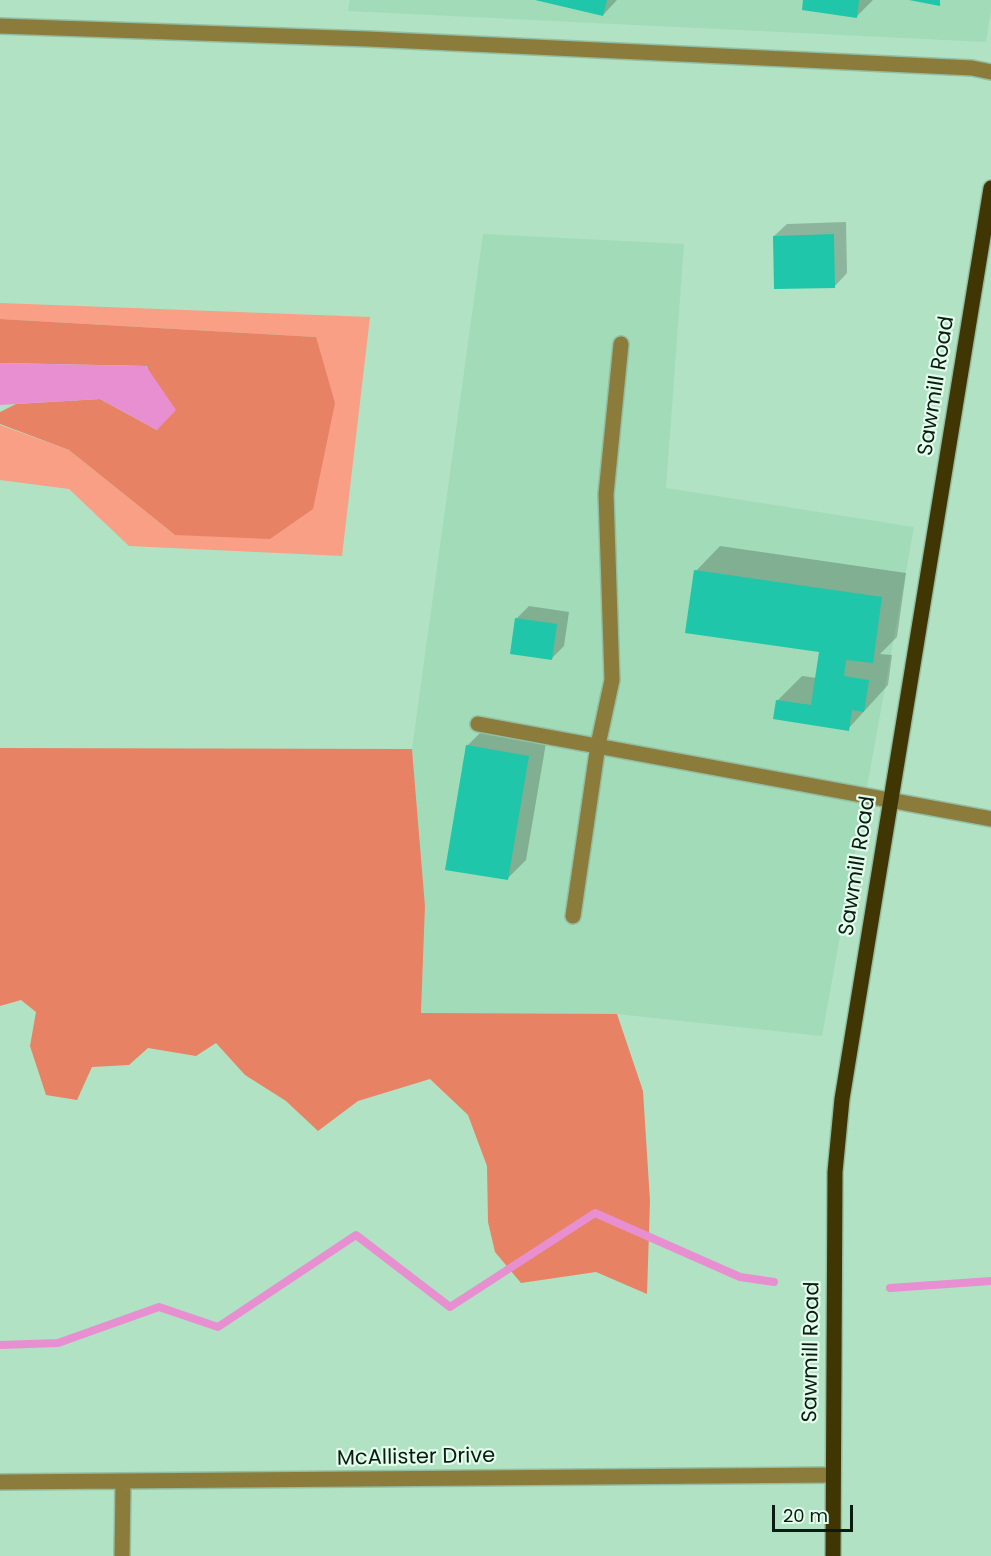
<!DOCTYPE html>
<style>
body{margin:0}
#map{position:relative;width:991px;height:1556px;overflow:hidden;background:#b1e2c3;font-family:Poppins,sans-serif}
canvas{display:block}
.scale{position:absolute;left:772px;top:1505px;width:81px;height:27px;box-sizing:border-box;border:3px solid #0a1c12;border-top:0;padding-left:8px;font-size:18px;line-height:21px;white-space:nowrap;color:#0a1c12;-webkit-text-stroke:4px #e4fcec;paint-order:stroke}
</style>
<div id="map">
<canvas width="991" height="1556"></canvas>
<div class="scale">20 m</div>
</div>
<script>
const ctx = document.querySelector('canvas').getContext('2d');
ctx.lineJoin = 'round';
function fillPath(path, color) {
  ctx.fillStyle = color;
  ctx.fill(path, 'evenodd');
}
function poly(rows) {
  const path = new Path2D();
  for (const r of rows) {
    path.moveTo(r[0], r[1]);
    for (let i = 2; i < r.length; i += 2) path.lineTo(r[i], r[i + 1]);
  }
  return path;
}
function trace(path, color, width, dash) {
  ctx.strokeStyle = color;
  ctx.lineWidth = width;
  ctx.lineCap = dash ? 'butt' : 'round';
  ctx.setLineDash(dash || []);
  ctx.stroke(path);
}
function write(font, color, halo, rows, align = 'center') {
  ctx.font = font + ' Poppins,sans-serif';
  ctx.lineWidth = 4.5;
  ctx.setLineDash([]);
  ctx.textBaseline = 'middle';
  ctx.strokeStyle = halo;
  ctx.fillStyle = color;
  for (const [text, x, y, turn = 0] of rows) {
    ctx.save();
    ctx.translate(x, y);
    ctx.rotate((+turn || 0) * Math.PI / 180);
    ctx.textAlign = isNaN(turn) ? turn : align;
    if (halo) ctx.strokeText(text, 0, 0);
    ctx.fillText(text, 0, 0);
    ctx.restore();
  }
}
fillPath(poly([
 [350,0,991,0,991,10,986,42,348,11],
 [483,234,684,244,666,488,914,527,822,1036,617,1014,421,1014,425,906,412,749]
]), '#a2dbb7');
fillPath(poly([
 [0,303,370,317,342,556,129,546,69,489,0,480,0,425,69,450,175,535,316,337,0,319]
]), '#f89f85');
fillPath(poly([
 [0,319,316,337,335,403,313,509,270,539,175,535,69,450,0,424,0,412,16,404,100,399,157,430,147,366,0,363],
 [0,748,412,749,425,906,421,1013,617,1014,643,1091,650,1201,647,1294,596,1272,521,1283,495,1252,488,1222,487,1166,468,1115,430,1079,358,1101,318,1131,286,1101,245,1075,216,1043,196,1056,148,1048,129,1065,92,1067,77,1100,46,1095,30,1046,36,1012,21,1000,0,1006]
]), '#e88265');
fillPath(poly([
 [0,363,146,366,176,410,157,430,100,399,0,405]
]), '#e78fd1');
fillPath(poly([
 [538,0,617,0,603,15],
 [804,0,873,0,856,17],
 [846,222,847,273,835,286,774,236,787,224],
 [720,546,906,573,897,637,880,654,892,655,888,685,848,729,777,701,802,676,817,678,821,651,696,571],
 [529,606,569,612,564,646,551,659,516,619],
 [486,727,547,737,526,860,507,879,467,746]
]), '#0003');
trace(poly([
 [890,1288,991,1281],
 [0,1345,58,1343,159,1307,218,1327,356,1235,450,1307,595,1213,740,1277,774,1282]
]), '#e78fd1', 8);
fillPath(poly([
 [535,0,607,0,603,16],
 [803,0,859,0,857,18,802,10],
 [909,0,940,0,940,6],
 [834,234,835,288,774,289,773,236],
 [694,570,882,597,873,663,846,660,844,676,869,680,864,712,852,710,849,731,773,719,776,700,811,705,819,652,685,633],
 [515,618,557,624,552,660,510,654],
 [466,745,529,756,508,880,445,870]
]), '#1fc6a9');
const minor = poly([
 [0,26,368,39,972,68,991,72],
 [478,724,991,819],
 [573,916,598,745,612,680,606,494,621,344],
 [0,1482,832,1475],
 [122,1556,123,1483]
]);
const major = poly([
 [833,1556,835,1172,842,1099,991,188]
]);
trace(minor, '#93bea3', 18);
trace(major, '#93bea3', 18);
trace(minor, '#8b7c3c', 15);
trace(major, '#403604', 15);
write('21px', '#0a1c12', '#e4fcec', [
 ["Sawmill Road",937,386,-81],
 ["Sawmill Road",858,866,-81],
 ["Sawmill Road",812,1352,-89],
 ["McAllister Drive",416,1458,-1]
]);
</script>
